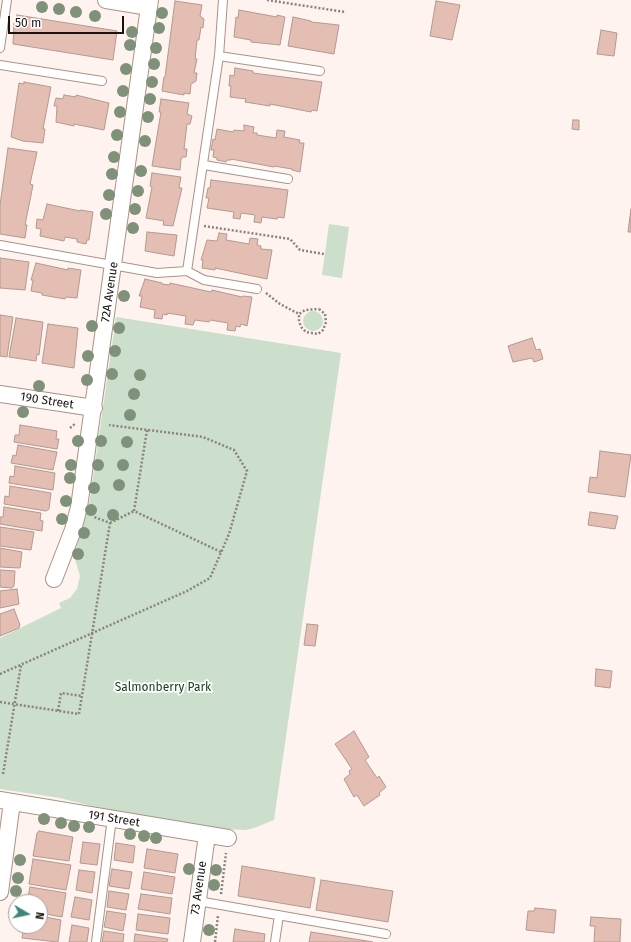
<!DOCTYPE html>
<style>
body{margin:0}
#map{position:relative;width:631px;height:942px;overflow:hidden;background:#fef3ee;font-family:"Fira Sans",sans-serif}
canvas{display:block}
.north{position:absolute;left:8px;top:894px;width:40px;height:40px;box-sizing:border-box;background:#fff;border:1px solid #a3a09f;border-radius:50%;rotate:99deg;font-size:11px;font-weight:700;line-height:16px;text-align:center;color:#1a120e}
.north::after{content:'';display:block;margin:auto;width:14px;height:18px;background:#40867e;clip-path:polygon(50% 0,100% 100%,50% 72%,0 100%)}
.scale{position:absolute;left:8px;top:16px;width:116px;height:18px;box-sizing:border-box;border:2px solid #1a120e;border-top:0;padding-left:5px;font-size:12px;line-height:14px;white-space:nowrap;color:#1a120e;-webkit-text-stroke:3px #fff;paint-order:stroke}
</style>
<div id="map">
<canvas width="631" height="942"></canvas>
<div class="north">N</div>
<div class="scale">50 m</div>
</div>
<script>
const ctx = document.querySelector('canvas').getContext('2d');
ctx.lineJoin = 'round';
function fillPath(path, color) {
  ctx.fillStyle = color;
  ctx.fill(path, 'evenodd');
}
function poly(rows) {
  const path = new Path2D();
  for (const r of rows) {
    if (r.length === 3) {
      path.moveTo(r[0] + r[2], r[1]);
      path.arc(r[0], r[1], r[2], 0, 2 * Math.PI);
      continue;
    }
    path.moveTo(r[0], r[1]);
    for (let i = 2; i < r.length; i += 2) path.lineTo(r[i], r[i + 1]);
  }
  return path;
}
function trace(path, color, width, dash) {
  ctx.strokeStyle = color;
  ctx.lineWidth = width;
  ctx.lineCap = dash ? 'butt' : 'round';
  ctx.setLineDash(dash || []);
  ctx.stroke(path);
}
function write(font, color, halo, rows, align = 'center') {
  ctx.font = font + ' "Fira Sans",sans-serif';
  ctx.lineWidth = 3.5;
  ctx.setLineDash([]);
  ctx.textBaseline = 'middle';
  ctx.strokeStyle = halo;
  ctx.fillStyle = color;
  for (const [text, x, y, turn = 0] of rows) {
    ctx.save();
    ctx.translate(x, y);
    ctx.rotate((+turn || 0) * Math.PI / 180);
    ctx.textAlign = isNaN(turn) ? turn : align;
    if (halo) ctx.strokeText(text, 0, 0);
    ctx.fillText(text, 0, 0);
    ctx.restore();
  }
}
fillPath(poly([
 [329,224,349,227,342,278,322,275],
 [313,321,10],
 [116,317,341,353,274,820,254,828,245,830,225,829,108,810,60,798,0,789,0,638,61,608,59,603,70,598,77,589,80,576,75,559,75,552,89,505]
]), '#ccdecc');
const building = poly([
 [175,1,202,5,200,16,204,19,203,28,201,27,199,40,197,40,195,59,197,59,194,73,197,73,196,81,191,84,190,94,184,93,184,95,162,91,164,77,165,77,175,1],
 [436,1,460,5,452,40,430,36,436,1],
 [239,10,277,17,277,15,285,17,280,45,251,42,251,40,234,37,236,17,238,18,239,10],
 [17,15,117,31,113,60,13,44,14,23,16,23,17,15],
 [293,17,311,21,311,22,339,25,334,54,288,46,293,17],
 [601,30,617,33,614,56,597,54,601,30],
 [235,68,253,71,253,73,322,82,317,111,312,110,311,112,270,104,270,106,245,102,246,99,230,97,231,86,229,86,230,75,234,76,235,68],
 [24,82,51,87,43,129,45,129,43,143,23,141,11,137,19,83,24,84,24,82],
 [64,95,76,97,76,95,109,103,104,130,74,124,74,126,56,122,57,106,54,106,56,98,63,99,64,95],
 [161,99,189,103,187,114,192,116,190,124,187,124,184,149,187,149,186,157,183,157,181,159,180,170,152,166,161,112,159,112,161,99],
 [573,120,579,120,579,130,572,129,573,120],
 [244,125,254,127,253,133,257,133,257,135,276,138,277,130,285,131,284,137,300,140,299,143,304,143,300,172,292,170,292,169,274,166,274,167,231,159,231,160,227,160,226,162,217,160,217,158,213,157,214,150,211,150,213,139,215,140,217,129,233,132,234,130,244,131,244,125],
 [8,148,37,152,30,184,33,185,25,225,27,225,25,238,0,234,0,205,8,148],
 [152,173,181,177,179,188,182,188,173,226,163,225,164,221,146,218,152,187,150,186,152,173],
 [211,180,288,190,284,218,278,217,277,219,262,217,261,223,254,222,255,215,241,213,240,219,233,218,234,212,207,208,209,198,206,198,208,188,210,188,211,180],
 [47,204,80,211,80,210,93,212,89,240,87,240,86,244,77,242,77,239,65,237,64,241,40,236,41,229,36,228,37,219,43,220,47,204],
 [631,209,631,232,628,232,631,209],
 [147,232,177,235,174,256,145,251,147,232],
 [219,233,227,234,226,240,249,244,250,238,258,239,257,245,261,246,261,249,272,250,267,279,215,268,215,270,202,268,203,260,201,260,207,240,217,241,219,233],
 [0,258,29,262,25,290,0,288,0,258],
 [36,263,68,270,68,268,81,270,77,298,66,297,65,299,42,295,42,293,31,291,33,280,31,280,36,263],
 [145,279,162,283,162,284,170,285,170,283,211,292,212,290,242,297,243,296,252,297,247,326,241,324,240,327,236,326,235,331,227,330,228,323,210,320,209,322,195,320,193,325,185,324,186,316,167,313,167,315,163,314,162,319,154,318,155,310,140,307,142,296,139,296,145,279],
 [0,315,13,317,7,357,0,356,0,315],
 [16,318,43,322,39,355,37,354,36,361,9,357,16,318],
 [48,324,78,328,74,368,42,363,48,324],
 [532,338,536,350,540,349,543,359,534,362,532,358,513,362,508,346,532,338],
 [20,425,57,431,56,439,59,439,57,449,14,442,15,435,19,435,20,425],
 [18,445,57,452,53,470,11,463,13,455,16,456,18,445],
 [600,451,631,455,625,497,588,492,590,477,597,478,600,451],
 [15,466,55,473,53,490,9,483,10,476,14,477,15,466],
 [10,486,51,493,49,509,46,511,4,504,5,496,9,497,10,486],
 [4,507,41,513,40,520,43,521,42,531,0,524,0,517,3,517,4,507],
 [590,512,618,516,615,529,588,525,590,512],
 [0,527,34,532,31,550,0,546,0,527],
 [0,548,22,552,20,568,0,567,0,548],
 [0,570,15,571,14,586,12,588,0,587,0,570],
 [17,589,19,604,0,608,0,591,17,589],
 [14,609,20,625,19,628,0,636,0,614,14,609],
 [307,624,318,625,315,646,304,645,307,624],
 [596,669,612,671,610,688,595,686,596,669],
 [354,731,369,757,365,760,377,778,379,776,386,787,379,793,380,795,364,806,357,795,354,797,344,779,350,774,349,771,352,769,335,744,354,731],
 [39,831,73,837,69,861,33,856,37,833,39,831],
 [83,842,100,844,97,865,80,863,83,842],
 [116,843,135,846,133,863,114,860,116,843],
 [147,849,178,854,175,873,144,868,147,849],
 [33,859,71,865,66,890,29,884,33,859],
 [242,866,315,878,310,908,238,896,242,866],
 [112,869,132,872,129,889,109,886,112,869],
 [79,870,95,872,92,893,76,890,79,870],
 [144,872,175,877,172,894,141,889,144,872],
 [321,880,393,891,388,922,316,910,321,880],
 [30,887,66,893,62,917,40,913,40,902,27,902,30,887],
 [109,891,129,894,126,910,107,907,109,891],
 [141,894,172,898,170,914,138,909,141,894],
 [75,897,92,900,89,920,71,917,75,897],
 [535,908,556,910,554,933,526,930,528,911,534,911,535,908],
 [107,911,126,914,123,931,104,927,107,911],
 [138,914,170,918,168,934,136,930,138,914],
 [40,916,61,920,58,942,22,938,24,926,40,926,40,916],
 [591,917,621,919,620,942,594,942,595,926,590,926,591,917],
 [72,925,89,928,87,942,69,942,72,925],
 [235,929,265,934,264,942,233,942,235,929],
 [104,931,124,934,123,942,102,942,104,931],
 [311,932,373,942,309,942,311,932],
 [135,934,168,939,167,942,134,942,135,934]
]);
fillPath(building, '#e4beb3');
trace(building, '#b39991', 1);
const lane = poly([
 [0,48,7,0],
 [219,56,320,71],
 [0,65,102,81],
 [204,165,288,179],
 [0,245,157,273,187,271,204,280,257,289],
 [187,271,219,56,223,0],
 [198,901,386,934],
 [96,942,112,818],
 [275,942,279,915]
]);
const street = poly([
 [106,0,149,7],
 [0,394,94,408],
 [54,579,73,530,79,507,150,0],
 [0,800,228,838],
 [0,892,12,802],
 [192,942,207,835]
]);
trace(lane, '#ab9387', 10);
trace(street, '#ab9387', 18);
trace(poly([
 [267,0,345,12],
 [204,226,290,239,300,250,324,254],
 [266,293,280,304,299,314],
 [319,309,325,314,326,322,323,330,318,334,306,332,302,328,299,322,299,314,305,310,319,309],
 [70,428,76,423],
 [147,430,134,511,221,552],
 [110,523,134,511],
 [0,674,187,591,210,578,229,534,247,471,234,450,203,437,109,425],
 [0,702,79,714,110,523,94,517],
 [58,711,61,693,82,696],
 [3,774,21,665],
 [221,894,226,853],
 [215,942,218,915]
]), '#8c827e', 2.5, [2, 2]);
trace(lane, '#fff', 8);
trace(street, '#fff', 16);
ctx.fillStyle = '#80917a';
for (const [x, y] of [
 [42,7],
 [59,9],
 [76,12],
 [162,13],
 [95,16],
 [159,28],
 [132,32],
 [130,45],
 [156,48],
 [154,64],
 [126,69],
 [152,82],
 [123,91],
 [150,99],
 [120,112],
 [148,117],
 [117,135],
 [145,141],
 [114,157],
 [141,171],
 [112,174],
 [138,191],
 [109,195],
 [135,209],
 [106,214],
 [133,228],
 [124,296],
 [92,326],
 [119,328],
 [115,351],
 [88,356],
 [112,374],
 [140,375],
 [87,380],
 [39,386],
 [134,394],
 [23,412],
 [130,415],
 [78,441],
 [101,441],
 [127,442],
 [71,465],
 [98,465],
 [123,465],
 [70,478],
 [119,485],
 [94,488],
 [66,501],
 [91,510],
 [113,515],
 [62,519],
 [84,533],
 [78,554],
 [44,819],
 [61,823],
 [74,826],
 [89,827],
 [130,834],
 [144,836],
 [156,838],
 [20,860],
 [189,869],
 [216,870],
 [18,878],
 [214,885],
 [16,891],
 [209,930]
]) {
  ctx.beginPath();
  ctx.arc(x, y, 6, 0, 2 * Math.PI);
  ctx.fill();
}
write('12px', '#1a120e', '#fff', [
 ["72A Avenue",110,292,-82],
 ["190 Street",47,401,9],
 ["191 Street",114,819,9],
 ["73 Avenue",199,888,-82]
]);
write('12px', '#18411c', '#fff', [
 ["Salmonberry Park",163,688]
]);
</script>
